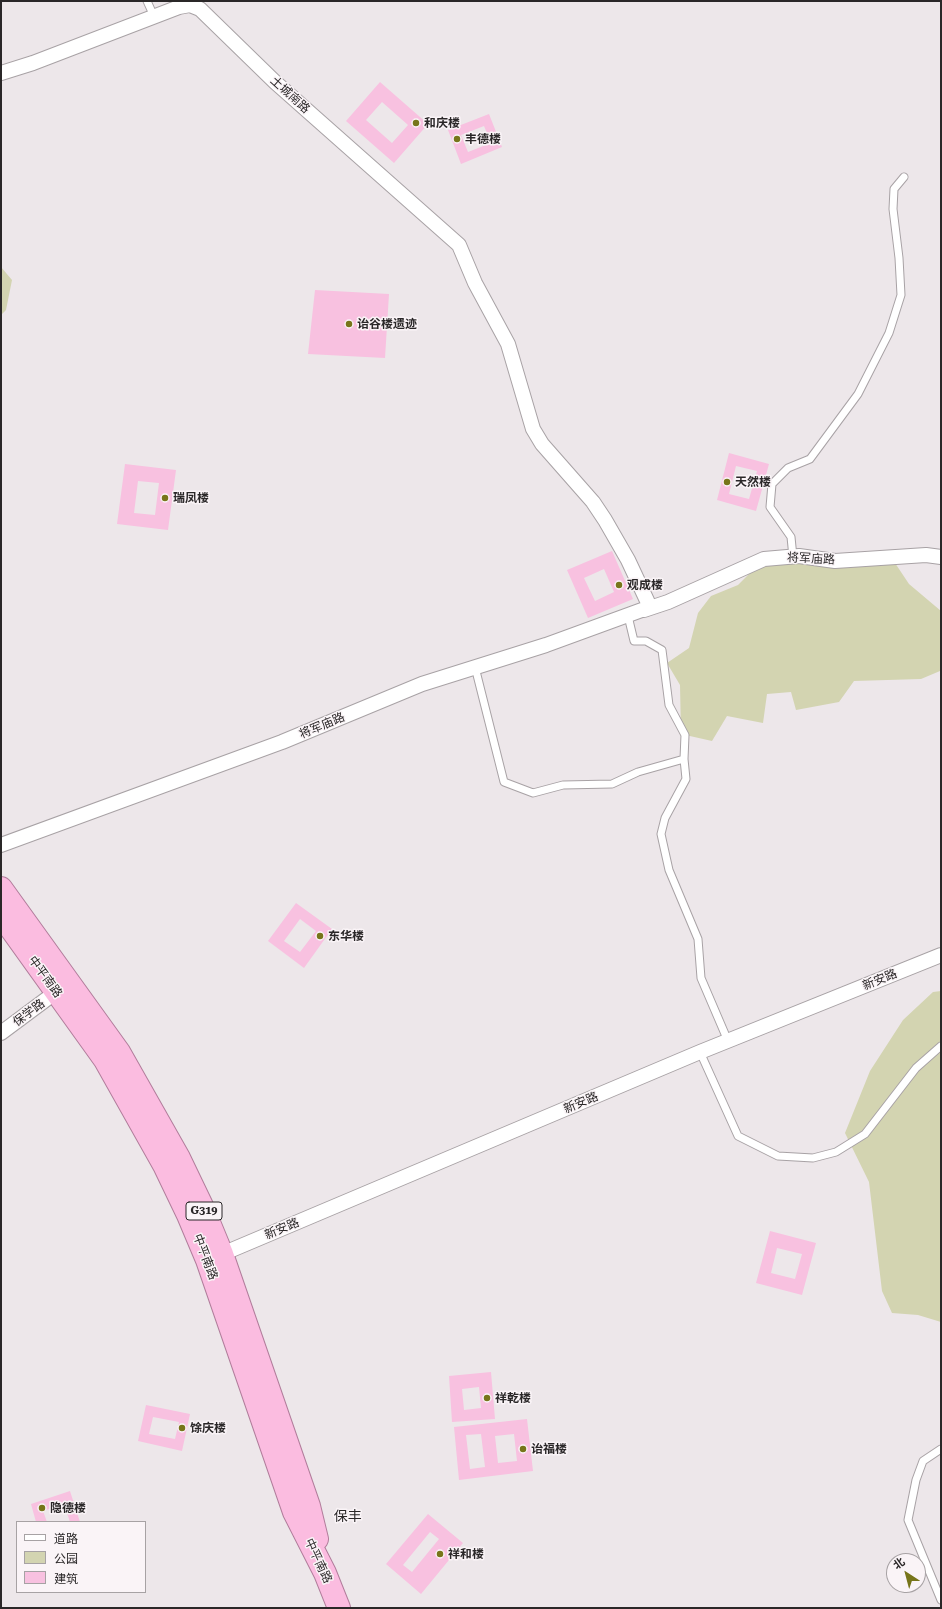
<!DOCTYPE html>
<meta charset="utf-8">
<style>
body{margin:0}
#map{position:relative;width:942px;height:1609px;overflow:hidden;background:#ede7ea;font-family:"Roboto Serif","Noto Sans SC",serif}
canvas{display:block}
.frame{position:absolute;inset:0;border:2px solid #2a2728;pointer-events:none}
.legend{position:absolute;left:16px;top:1521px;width:130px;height:72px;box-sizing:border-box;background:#faf4f7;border:1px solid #a7a2a4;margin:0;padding:5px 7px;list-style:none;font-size:12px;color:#2a2728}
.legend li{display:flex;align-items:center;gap:8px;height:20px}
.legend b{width:20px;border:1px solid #a7a2a4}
.north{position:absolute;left:886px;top:1553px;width:40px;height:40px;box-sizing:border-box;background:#faf4f7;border:1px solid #a7a2a4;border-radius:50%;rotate:324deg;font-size:11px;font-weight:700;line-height:16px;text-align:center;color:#2a2728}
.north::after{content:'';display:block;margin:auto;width:14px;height:18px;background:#77751a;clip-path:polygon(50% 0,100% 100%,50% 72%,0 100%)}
</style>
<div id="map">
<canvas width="942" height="1609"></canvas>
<div class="frame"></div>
<ul class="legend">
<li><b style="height:5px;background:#fff"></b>道路</li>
<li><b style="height:11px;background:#d3d4b1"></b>公园</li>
<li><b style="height:11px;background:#f8c1e0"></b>建筑</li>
</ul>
<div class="north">北</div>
</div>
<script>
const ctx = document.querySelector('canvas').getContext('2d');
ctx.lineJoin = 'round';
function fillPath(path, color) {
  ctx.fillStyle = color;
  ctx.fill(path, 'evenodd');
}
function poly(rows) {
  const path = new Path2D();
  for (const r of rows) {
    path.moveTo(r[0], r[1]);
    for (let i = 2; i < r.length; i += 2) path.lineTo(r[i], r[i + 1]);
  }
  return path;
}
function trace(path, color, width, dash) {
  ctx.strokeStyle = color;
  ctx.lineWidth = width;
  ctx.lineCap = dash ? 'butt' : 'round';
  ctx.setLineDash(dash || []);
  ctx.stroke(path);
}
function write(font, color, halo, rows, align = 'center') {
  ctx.font = font + ' "Roboto Serif","Noto Sans SC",serif';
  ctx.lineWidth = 3;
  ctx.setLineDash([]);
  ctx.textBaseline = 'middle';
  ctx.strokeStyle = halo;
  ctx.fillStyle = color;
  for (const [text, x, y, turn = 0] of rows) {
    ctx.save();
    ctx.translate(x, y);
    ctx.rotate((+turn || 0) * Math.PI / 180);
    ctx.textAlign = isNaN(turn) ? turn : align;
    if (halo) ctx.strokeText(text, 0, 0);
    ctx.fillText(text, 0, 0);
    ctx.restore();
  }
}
fillPath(poly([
 [1,267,12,280,6,310,1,315],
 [891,557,909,584,941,611,940,671,921,679,854,681,839,702,796,710,791,692,767,694,763,723,727,716,712,741,681,734,680,685,667,663,689,648,698,613,711,596,738,585,764,559],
 [941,991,941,1322,918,1315,892,1313,882,1291,869,1182,845,1133,870,1071,903,1020,933,992]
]), '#d3d4b1');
fillPath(poly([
 [380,82,428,124,394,163,346,121],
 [382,102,408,125,392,143,366,120],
 [489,114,502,147,461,164,448,130],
 [484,126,491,143,468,152,461,135],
 [315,290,389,294,385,358,308,354],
 [729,453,769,464,756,511,717,500],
 [736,466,757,471,749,499,729,494],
 [125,464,176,470,168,530,117,524],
 [138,481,159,483,155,515,134,513],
 [612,551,633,599,588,618,567,570],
 [604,569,614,592,595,601,584,578],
 [296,903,332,929,304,968,268,941],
 [300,919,316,931,300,952,284,941],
 [770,1231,816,1243,802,1295,756,1283],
 [777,1248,802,1254,795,1279,771,1273],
 [491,1372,495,1419,452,1422,449,1376],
 [479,1387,481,1408,464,1410,462,1389],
 [146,1405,190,1414,182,1451,138,1441],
 [153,1417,179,1422,175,1439,149,1434],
 [527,1419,533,1471,459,1480,454,1427],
 [481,1434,485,1467,470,1469,466,1435],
 [514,1434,517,1461,498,1463,495,1436],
 [70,1491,80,1522,70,1522,64,1504,43,1511,47,1522,36,1522,31,1504],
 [428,1514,463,1543,421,1594,386,1564],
 [430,1532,439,1539,412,1572,403,1565]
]), '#f8c1e0');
const service = poly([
 [147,1,152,12],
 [793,557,791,537,770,507,772,484,788,468,810,459,858,394,889,333,901,295,899,258,893,209,894,189,904,177],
 [475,667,504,782,533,793,563,785,612,784,638,772,684,759,685,735,669,705,662,650,646,641,634,641,628,616],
 [684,759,686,779,665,818,661,834,669,870,698,939,701,978,728,1041],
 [700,1052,738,1136,778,1156,813,1158,836,1152,865,1134,916,1068,941,1046],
 [941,1449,923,1461,916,1480,908,1520,941,1600]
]);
const minor = poly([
 [1,73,33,63,179,7,190,5,200,9,275,82,459,245,475,283,508,344,533,429,542,444,593,502,605,520,628,560,650,607,546,645,422,684,282,742,1,845],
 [644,610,668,602,764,559,799,556,835,561,926,555,941,557],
 [1,1033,56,992],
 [222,1254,700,1052,941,955]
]);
const trunk = poly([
 [1,888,119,1052,179,1158,203,1208,222,1254,309,1506,317,1539],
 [1,915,105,1060,164,1165,188,1215,207,1260,294,1512,325,1573,339,1608]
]);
trace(service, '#a8a2a5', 9);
trace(minor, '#a8a2a5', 16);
trace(trunk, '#b17d9b', 24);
trace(service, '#fff', 7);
trace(minor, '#fff', 14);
trace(trunk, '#fbbce0', 22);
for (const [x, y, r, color] of [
 [416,123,4,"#77751a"],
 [457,139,4,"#77751a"],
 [349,324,4,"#77751a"],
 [727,482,4,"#77751a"],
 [165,498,4,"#77751a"],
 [619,585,4,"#77751a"],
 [320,936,4,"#77751a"],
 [487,1398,4,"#77751a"],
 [182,1428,4,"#77751a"],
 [523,1449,4,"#77751a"],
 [42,1508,4,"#77751a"],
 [440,1554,4,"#77751a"]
]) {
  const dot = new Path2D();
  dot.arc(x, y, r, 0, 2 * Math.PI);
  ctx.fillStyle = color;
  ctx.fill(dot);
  trace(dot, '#faf4f7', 1.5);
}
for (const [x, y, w] of [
 [204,1211,36]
]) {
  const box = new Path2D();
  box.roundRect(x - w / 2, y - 9, w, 18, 3);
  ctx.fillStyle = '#faf4f7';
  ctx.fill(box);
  trace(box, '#2a2728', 1);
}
write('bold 11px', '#2a2728', null, [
 ["G319",204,1211]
]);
write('12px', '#2a2728', '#faf4f7', [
 ["土城南路",290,95,42],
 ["将军庙路",811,559,3],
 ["将军庙路",322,726,-23],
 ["中平南路",45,977,54],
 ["新安路",880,980,-22],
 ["保学路",29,1013,-37],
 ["新安路",581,1103,-23],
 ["新安路",282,1229,-23],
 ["中平南路",205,1257,69],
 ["中平南路",318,1561,65]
]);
write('bold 12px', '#2a2728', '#faf4f7', [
 ["和庆楼",424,123],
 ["丰德楼",465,139],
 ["诒谷楼遗迹",357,324],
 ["天然楼",735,482],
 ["瑞凤楼",173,498],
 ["观成楼",627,585],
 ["东华楼",328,936],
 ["祥乾楼",495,1398],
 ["馀庆楼",190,1428],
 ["诒福楼",531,1449],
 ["隐德楼",50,1508],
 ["祥和楼",448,1554]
], 'left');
write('14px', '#2a2728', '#faf4f7', [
 ["保丰",348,1517]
]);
</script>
